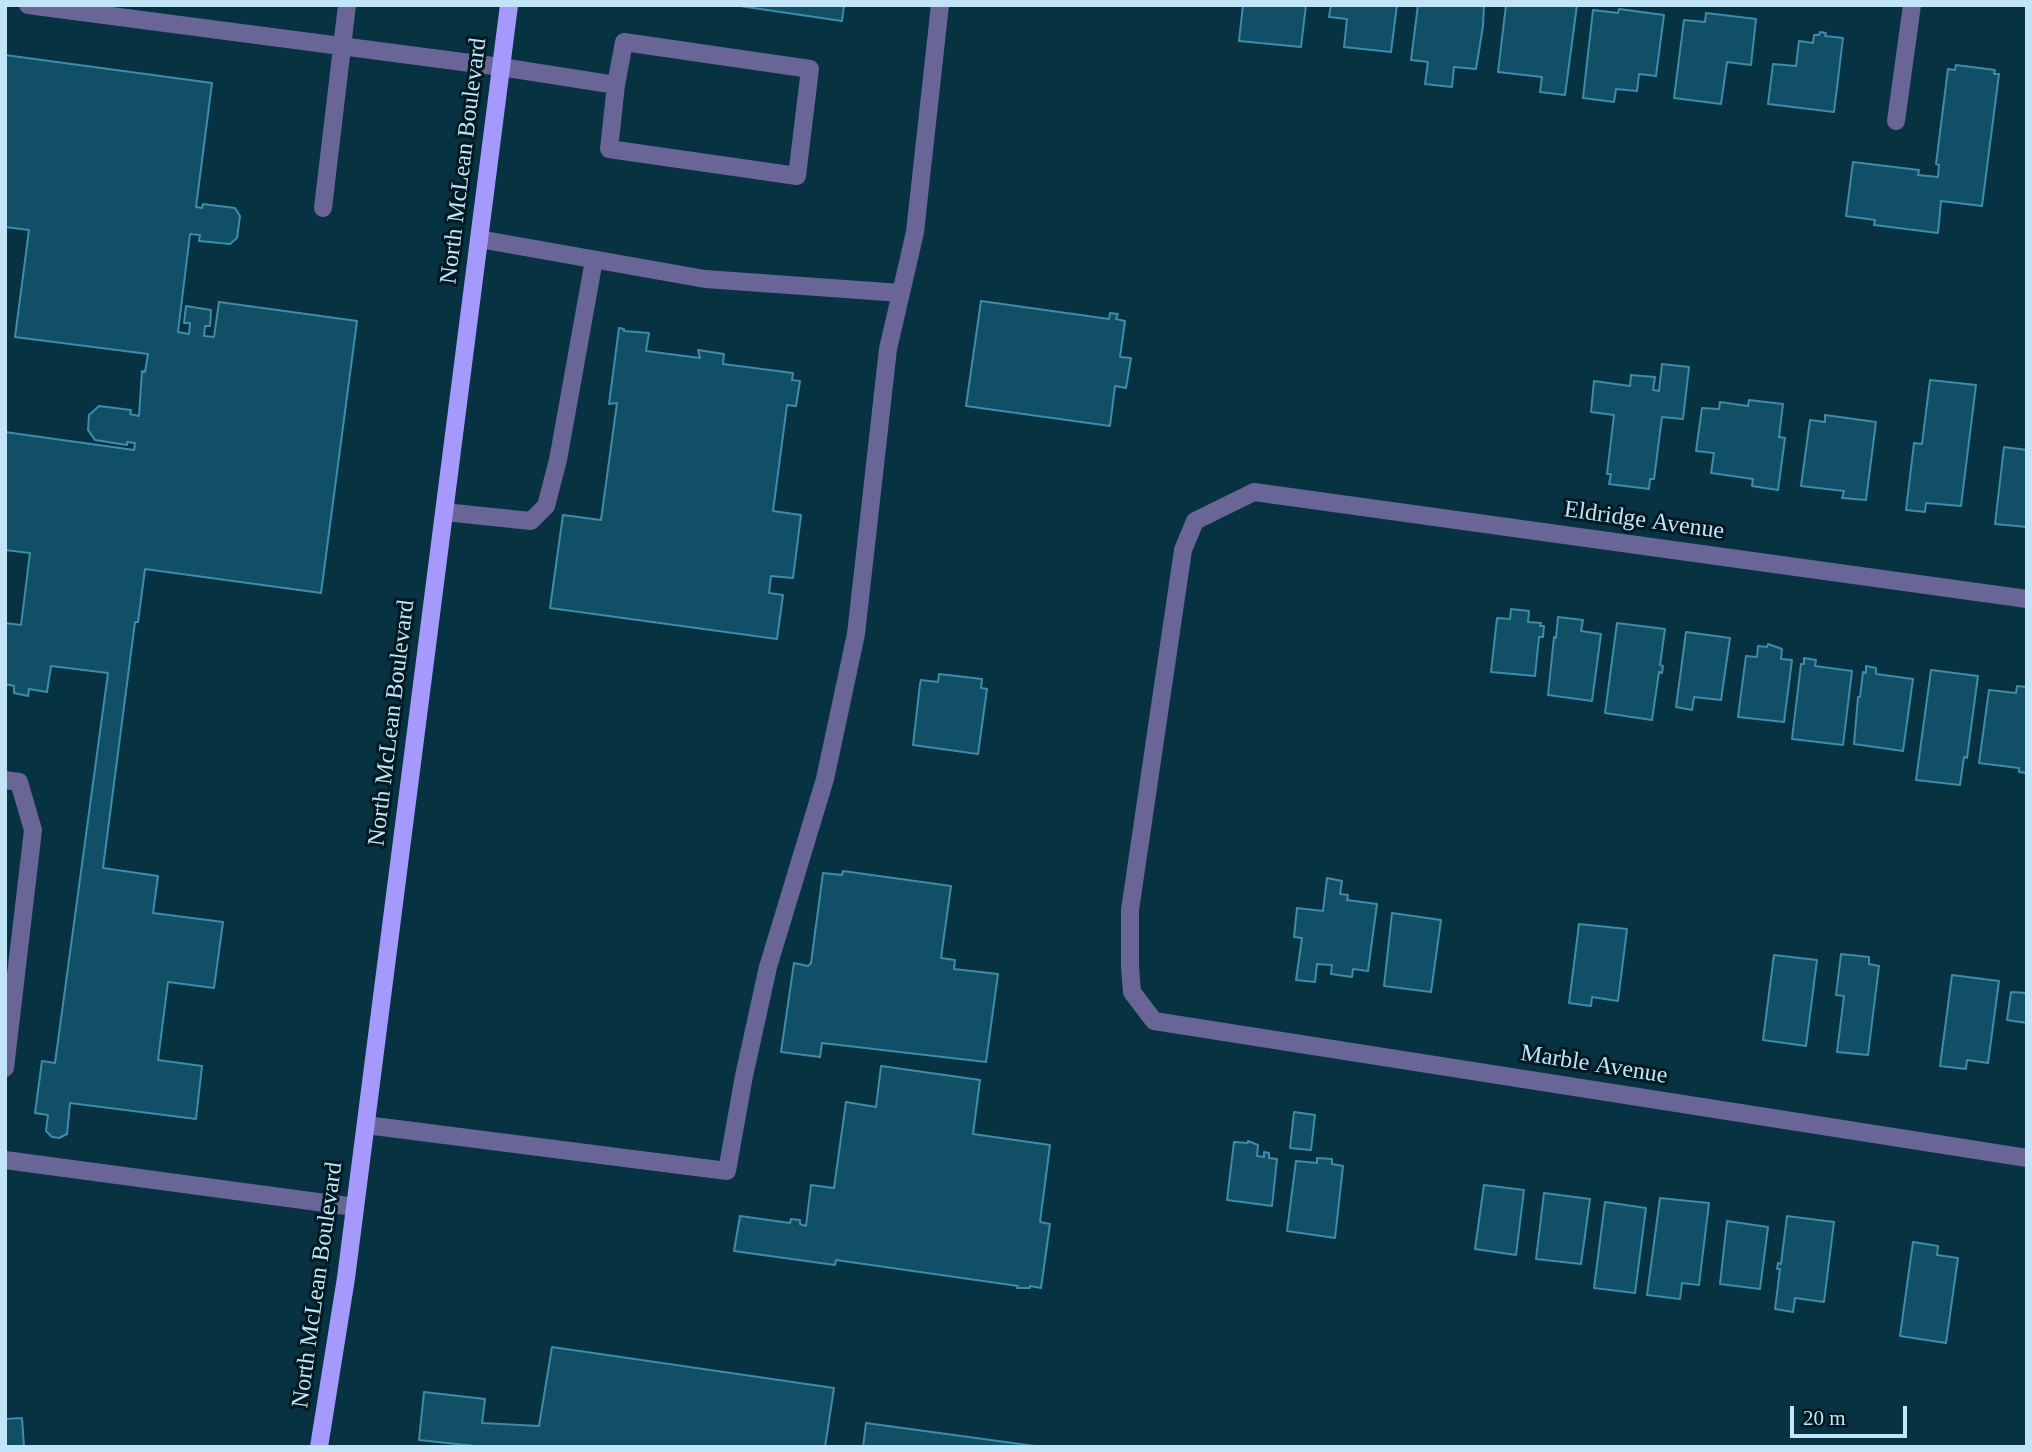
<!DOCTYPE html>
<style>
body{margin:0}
#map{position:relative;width:2032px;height:1452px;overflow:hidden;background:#063242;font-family:Georgia,serif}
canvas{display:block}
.frame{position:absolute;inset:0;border:7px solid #c1e5f6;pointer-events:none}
.scale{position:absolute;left:1790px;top:1406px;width:117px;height:32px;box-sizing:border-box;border:4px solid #c1e5f6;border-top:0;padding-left:9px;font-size:21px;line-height:24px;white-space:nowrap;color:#c1e5f6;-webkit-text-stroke:5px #021922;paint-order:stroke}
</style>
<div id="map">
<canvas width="2032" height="1452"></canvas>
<div class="frame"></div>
<div class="scale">20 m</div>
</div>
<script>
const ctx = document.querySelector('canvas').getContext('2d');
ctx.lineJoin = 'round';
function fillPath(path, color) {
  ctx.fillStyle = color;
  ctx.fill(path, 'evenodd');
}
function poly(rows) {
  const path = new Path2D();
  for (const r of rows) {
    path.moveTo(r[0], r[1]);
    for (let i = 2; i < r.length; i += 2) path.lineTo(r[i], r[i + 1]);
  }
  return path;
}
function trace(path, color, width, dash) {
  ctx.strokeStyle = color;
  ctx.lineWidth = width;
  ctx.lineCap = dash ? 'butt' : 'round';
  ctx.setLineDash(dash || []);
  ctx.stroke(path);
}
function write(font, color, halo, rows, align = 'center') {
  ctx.font = font + ' Georgia,serif';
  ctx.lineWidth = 6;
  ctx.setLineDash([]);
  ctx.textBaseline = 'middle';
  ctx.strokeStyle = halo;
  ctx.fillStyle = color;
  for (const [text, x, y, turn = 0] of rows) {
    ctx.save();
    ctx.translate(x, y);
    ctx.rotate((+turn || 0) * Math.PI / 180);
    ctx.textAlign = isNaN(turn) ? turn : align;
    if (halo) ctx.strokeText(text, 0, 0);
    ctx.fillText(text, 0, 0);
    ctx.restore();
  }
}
const building = poly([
 [733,5,844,5,842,21,733,5],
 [1243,5,1306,5,1301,47,1239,41,1243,5],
 [1331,5,1397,5,1391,52,1344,47,1347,19,1329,17,1331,5],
 [1418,5,1484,5,1483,26,1476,69,1454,67,1452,87,1425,84,1428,62,1411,60,1418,5],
 [1506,5,1577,5,1565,95,1540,92,1542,77,1498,72,1506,5],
 [1619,9,1664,15,1656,76,1639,74,1637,91,1616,89,1614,102,1583,98,1593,10,1618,13,1619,9],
 [1706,13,1756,19,1751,65,1727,62,1721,104,1674,98,1684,20,1705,22,1706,13],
 [1820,32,1826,33,1825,36,1843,38,1834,112,1768,104,1773,64,1796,66,1799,41,1813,43,1814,35,1819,35,1820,32],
 [5,55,212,83,196,207,202,208,203,204,235,208,240,216,237,238,230,244,199,241,200,235,190,234,178,332,189,334,190,323,184,323,186,306,211,310,210,326,205,326,204,336,214,337,219,302,357,321,321,593,145,569,138,622,135,622,103,868,158,876,153,913,223,922,214,988,168,982,158,1060,202,1066,196,1119,70,1103,67,1134,59,1138,52,1137,46,1131,48,1115,35,1113,42,1061,55,1063,108,673,51,666,47,692,29,689,28,696,14,693,14,686,5,684,5,623,21,625,30,553,5,550,5,432,134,450,135,443,127,442,127,445,95,440,88,430,89,415,99,406,131,410,130,414,139,416,142,371,145,372,148,354,15,337,29,230,5,227,5,55],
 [1956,65,1995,70,1994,74,1999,74,1982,206,1941,201,1938,233,1874,225,1875,220,1846,216,1853,162,1919,170,1918,175,1938,177,1939,165,1936,164,1948,69,1955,70,1956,65],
 [981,301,1109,319,1110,313,1118,314,1116,319,1125,321,1120,357,1131,358,1126,388,1115,386,1110,426,966,406,981,301],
 [619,328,624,329,624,331,649,333,646,351,700,358,698,350,724,354,723,364,793,373,792,380,800,381,796,406,787,405,773,511,801,515,793,578,771,576,769,593,783,595,777,639,550,608,563,515,601,520,617,403,609,404,619,328],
 [1662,364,1689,367,1683,419,1662,417,1654,479,1650,479,1649,489,1609,484,1611,474,1607,474,1614,415,1591,412,1594,381,1630,386,1631,375,1655,377,1653,390,1659,391,1662,364],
 [1930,380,1976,385,1961,506,1926,503,1925,512,1906,510,1914,443,1922,444,1930,380],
 [1749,400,1783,404,1779,437,1785,438,1778,490,1752,486,1753,479,1711,473,1714,453,1696,451,1702,408,1719,409,1720,402,1748,406,1749,400],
 [1825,415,1876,422,1866,500,1842,498,1844,491,1801,486,1810,420,1825,422,1825,415],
 [2004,447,2027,450,2027,527,1995,524,2004,447],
 [1511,609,1529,611,1528,622,1541,623,1540,626,1544,626,1543,637,1539,637,1535,676,1491,672,1497,618,1510,619,1511,609],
 [1558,617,1583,620,1581,631,1601,634,1592,701,1548,695,1554,637,1556,638,1558,617],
 [1617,623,1665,629,1660,665,1663,666,1662,673,1659,672,1652,720,1605,713,1617,623],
 [1686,632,1730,638,1721,700,1694,697,1692,710,1676,707,1686,632],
 [1768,644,1782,649,1781,659,1792,660,1784,722,1738,717,1746,656,1757,657,1758,646,1767,647,1768,644],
 [1804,658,1816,660,1815,666,1852,671,1843,745,1792,739,1801,664,1804,664,1804,658],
 [1866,666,1876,668,1876,674,1913,679,1903,751,1854,744,1858,697,1860,697,1863,672,1866,673,1866,666],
 [1931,670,1978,676,1967,758,1964,757,1960,785,1916,780,1931,670],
 [939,674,982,679,981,688,987,689,978,754,913,745,920,684,921,680,938,682,939,674],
 [2017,686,2027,687,2027,773,2019,772,2019,768,1979,763,1989,690,2016,693,2017,686],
 [843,871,951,886,941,958,955,960,954,969,998,974,986,1062,822,1043,820,1057,781,1052,794,963,808,966,811,963,823,873,842,875,843,871],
 [1327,878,1342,881,1340,894,1348,895,1347,900,1377,904,1368,971,1353,969,1352,977,1331,974,1332,965,1317,964,1315,982,1296,980,1302,938,1294,937,1297,908,1323,911,1327,878],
 [1392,913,1441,920,1431,992,1384,986,1392,913],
 [1579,924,1627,929,1618,1001,1592,997,1591,1006,1569,1003,1579,924],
 [1841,954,1869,957,1869,964,1879,966,1868,1055,1837,1052,1844,996,1836,995,1841,954],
 [1774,955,1817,960,1806,1046,1763,1040,1774,955],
 [1952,975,1999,981,1988,1063,1967,1060,1966,1069,1940,1066,1952,975],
 [2011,992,2027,993,2027,1023,2007,1020,2011,992],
 [881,1066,980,1080,973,1134,1050,1145,1040,1222,1050,1224,1041,1288,1030,1286,1030,1288,1017,1288,1018,1286,836,1260,835,1265,734,1251,740,1216,790,1223,791,1219,800,1220,800,1224,806,1226,811,1185,834,1188,846,1102,876,1107,881,1066],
 [1294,1112,1315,1115,1311,1150,1290,1148,1294,1112],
 [1248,1141,1258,1145,1257,1156,1264,1157,1264,1152,1269,1153,1269,1158,1277,1159,1272,1206,1227,1200,1234,1142,1248,1143,1248,1141],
 [1317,1158,1332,1159,1332,1164,1343,1166,1335,1238,1287,1231,1296,1161,1317,1163,1317,1158],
 [1484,1185,1524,1190,1516,1255,1475,1249,1484,1185],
 [1544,1193,1590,1199,1581,1264,1536,1259,1544,1193],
 [1660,1198,1709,1203,1699,1285,1682,1283,1680,1299,1647,1295,1660,1198],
 [1605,1202,1646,1208,1635,1293,1594,1288,1605,1202],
 [1787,1216,1834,1222,1824,1302,1795,1298,1793,1312,1775,1309,1780,1269,1777,1269,1778,1263,1781,1264,1787,1216],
 [1727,1221,1768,1227,1760,1289,1720,1284,1727,1221],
 [1913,1242,1938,1246,1937,1255,1958,1258,1946,1343,1900,1336,1913,1242],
 [552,1347,834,1388,825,1447,484,1447,419,1440,424,1392,485,1399,482,1423,539,1426,552,1347],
 [22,1418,24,1447,5,1447,5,1419,22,1418],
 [866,1423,1042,1447,863,1447,866,1423]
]);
fillPath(building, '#104f66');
trace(building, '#3e8caa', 2);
trace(poly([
 [28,5,501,67,616,85,609,149,797,176,810,69,624,42,616,85],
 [1896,121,1912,5],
 [323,208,347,5],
 [479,239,705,279,901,293,915,232,940,5],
 [444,512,531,521,546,506,558,460,594,260],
 [2027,599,1254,492,1195,521,1183,550,1130,910,1130,967,1132,992,1154,1021,2027,1158],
 [5,780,19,782,33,830,5,1068],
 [366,1125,727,1171,744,1076,768,967,825,779,856,634,888,349,901,293],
 [5,1160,355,1207]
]), '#696596', 18);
trace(poly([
 [319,1447,346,1278,509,5]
]), '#a599fe', 18);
write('24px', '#c1e5f6', '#021922', [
 ["North McLean Boulevard",464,161,-83],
 ["Eldridge Avenue",1644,521,8],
 ["North McLean Boulevard",392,723,-83],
 ["Marble Avenue",1594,1065,9],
 ["North McLean Boulevard",318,1285,-82]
]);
</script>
